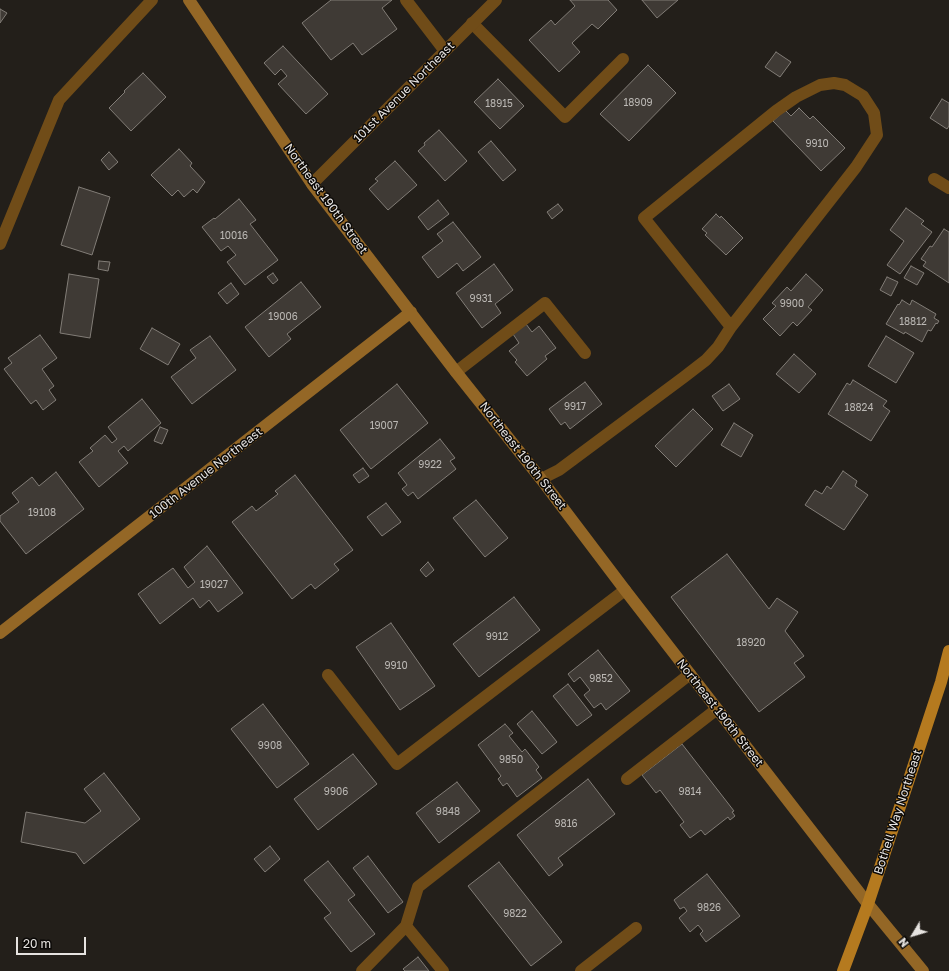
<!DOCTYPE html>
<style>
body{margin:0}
#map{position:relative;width:949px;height:971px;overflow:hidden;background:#231f1a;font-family:"Golos Text",sans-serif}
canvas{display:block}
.north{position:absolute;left:893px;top:915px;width:40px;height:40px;-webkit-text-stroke:3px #0b0907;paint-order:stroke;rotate:232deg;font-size:11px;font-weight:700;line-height:16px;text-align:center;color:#e6e3e0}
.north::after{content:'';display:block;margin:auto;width:14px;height:18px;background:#e6e3e0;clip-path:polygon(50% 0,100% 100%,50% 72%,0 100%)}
.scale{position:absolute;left:16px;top:937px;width:70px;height:18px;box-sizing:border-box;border:2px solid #e6e3e0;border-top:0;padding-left:5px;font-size:12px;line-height:14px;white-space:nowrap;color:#e6e3e0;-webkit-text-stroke:3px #0b0907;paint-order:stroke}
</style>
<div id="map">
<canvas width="949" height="971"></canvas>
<div class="north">N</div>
<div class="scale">20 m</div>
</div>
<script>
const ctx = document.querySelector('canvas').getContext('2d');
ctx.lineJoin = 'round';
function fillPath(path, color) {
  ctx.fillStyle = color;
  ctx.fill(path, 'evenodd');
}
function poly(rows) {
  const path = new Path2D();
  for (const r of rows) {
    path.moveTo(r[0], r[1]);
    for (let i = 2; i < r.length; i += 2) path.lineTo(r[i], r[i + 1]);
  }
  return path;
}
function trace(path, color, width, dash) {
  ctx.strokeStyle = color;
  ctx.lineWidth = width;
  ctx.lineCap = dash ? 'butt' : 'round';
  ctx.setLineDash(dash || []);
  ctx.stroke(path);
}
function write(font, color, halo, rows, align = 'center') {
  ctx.font = font + ' "Golos Text",sans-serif';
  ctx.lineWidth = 3;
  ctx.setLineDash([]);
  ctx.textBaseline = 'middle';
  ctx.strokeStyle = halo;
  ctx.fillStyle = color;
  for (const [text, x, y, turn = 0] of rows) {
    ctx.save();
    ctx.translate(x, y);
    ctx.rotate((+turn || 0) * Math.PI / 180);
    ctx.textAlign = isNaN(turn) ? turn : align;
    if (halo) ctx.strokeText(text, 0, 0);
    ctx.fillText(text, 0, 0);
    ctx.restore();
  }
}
const building = poly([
 [331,0,392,0,382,8,397,29,362,55,353,43,331,60,302,23,331,0],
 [570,0,608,0,617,10,598,29,592,24,572,43,580,52,559,72,529,40,551,20,555,25,575,6,570,0],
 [642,0,678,0,657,18,642,0],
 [0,9,7,13,0,23,0,9],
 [283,46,328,94,306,114,278,84,287,76,281,69,275,75,264,63,283,46],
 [776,52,791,62,780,77,765,67,776,52],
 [648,65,676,93,629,141,600,114,648,65],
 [143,73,166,97,131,131,109,108,125,92,124,91,143,73],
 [498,79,524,106,500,129,474,102,498,79],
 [942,99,949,103,949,126,947,129,930,118,942,99],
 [799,108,810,119,813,116,845,148,821,171,773,121,785,110,791,116,799,108],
 [439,130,467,161,445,181,418,151,425,145,424,143,439,130],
 [491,141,516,170,503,181,478,152,491,141],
 [179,149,192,163,190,166,205,182,197,193,193,189,184,197,178,190,172,196,151,175,179,149],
 [109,152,118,162,109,170,101,160,109,152],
 [395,161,417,185,388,210,369,189,378,181,375,179,395,161],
 [79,187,110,197,92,255,61,245,79,187],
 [239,199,256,220,250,224,278,260,245,285,227,262,236,255,228,246,221,251,202,227,214,218,215,219,239,199],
 [438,200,449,214,428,230,418,217,438,200],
 [558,204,563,210,552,219,547,212,558,204],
 [906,208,924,221,921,224,932,232,900,274,887,265,904,241,890,230,906,208],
 [716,214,720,218,721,216,743,238,726,255,705,235,707,233,702,229,716,214],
 [453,222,481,257,463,271,457,263,438,278,422,257,443,241,437,234,453,222],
 [944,229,949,232,949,283,923,266,926,262,921,259,930,246,932,247,944,229],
 [99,261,110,262,108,271,98,269,99,261],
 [494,264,513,290,495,304,501,313,482,328,456,293,494,264],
 [911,266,924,273,917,285,904,278,911,266],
 [273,273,278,280,273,284,267,277,273,273],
 [69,274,99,279,90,338,60,333,69,274],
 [806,274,823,290,808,307,812,310,797,326,793,322,780,336,763,319,776,306,772,303,787,287,791,291,806,274],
 [887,277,898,282,891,296,880,290,887,277],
 [301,282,321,307,287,334,291,339,269,357,245,327,301,282],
 [231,283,239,294,227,304,218,293,231,283],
 [902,300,910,305,912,300,936,314,934,318,939,321,937,324,936,323,931,331,928,330,922,342,905,332,904,334,886,324,898,304,899,305,902,300],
 [526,324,532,332,539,326,556,348,545,356,547,359,527,376,515,362,517,360,509,351,519,343,513,334,526,324],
 [152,328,180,344,168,365,140,349,152,328],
 [40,335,57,358,42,369,54,386,49,390,56,400,43,410,36,400,31,404,4,369,12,363,8,358,40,335],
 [210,336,236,370,192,404,171,377,196,358,190,350,210,336],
 [886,336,914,353,896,383,868,366,886,336],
 [794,354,816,374,799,393,776,374,794,354],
 [853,380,887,401,883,406,890,411,871,441,828,414,847,383,850,385,853,380],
 [585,382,602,404,570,429,565,422,561,425,549,409,585,382],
 [397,384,428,423,371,469,340,430,397,384],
 [729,384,740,399,723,411,712,396,729,384],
 [142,399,161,423,128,451,124,446,118,451,128,463,99,487,79,462,93,451,90,448,105,435,112,443,117,439,108,427,142,399],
 [693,409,713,429,676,467,655,446,693,409],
 [734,423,753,435,741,457,721,445,734,423],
 [160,427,168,430,162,444,154,441,160,427],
 [440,439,455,458,450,461,456,469,418,499,413,492,408,496,402,489,407,485,398,473,440,439],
 [363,468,369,476,359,483,353,475,363,468],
 [843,471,857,481,855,486,868,495,844,530,805,505,815,490,822,494,827,486,831,489,843,471],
 [56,472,84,509,26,554,0,521,0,516,19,502,12,493,32,477,39,486,56,472],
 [295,475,353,550,334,564,339,570,315,589,311,584,292,599,232,522,252,506,256,511,278,494,275,491,295,475],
 [476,500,508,538,485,557,453,518,476,500],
 [386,503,401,522,382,536,367,517,386,503],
 [207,546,243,593,218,612,209,600,200,608,193,598,160,624,138,594,173,568,188,588,195,582,184,567,207,546],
 [727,554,769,609,777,598,798,612,785,631,804,656,794,663,805,677,759,712,671,597,727,554],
 [428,562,434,570,426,577,420,570,428,562],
 [514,597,540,630,479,677,453,644,514,597],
 [391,623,435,686,400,710,356,647,391,623],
 [598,650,630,691,606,710,601,703,594,708,584,695,590,690,580,677,574,682,568,674,598,650],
 [568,684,592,715,577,726,553,696,568,684],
 [263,704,309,764,277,788,231,729,263,704],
 [532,711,557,742,542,754,517,724,532,711],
 [505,724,513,733,509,736,522,752,525,749,539,767,536,770,542,778,517,797,507,783,503,786,498,779,501,776,478,745,505,724],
 [682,744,734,811,732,812,735,816,730,820,728,817,705,835,701,830,690,838,680,825,684,822,660,790,656,793,642,775,682,744],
 [353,754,377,784,318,830,294,799,353,754],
 [104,773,140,819,84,864,76,853,21,842,26,812,85,823,101,811,84,789,104,773],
 [588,779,615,814,558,858,563,865,549,876,517,835,588,779],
 [457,782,480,811,439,843,416,813,457,782],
 [270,846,280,859,265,872,254,859,270,846],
 [368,856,403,902,388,913,353,868,368,856],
 [328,861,355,895,348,900,375,934,351,952,324,918,331,913,304,880,328,861],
 [499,862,562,942,531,966,468,886,499,862],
 [707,874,740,916,706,942,700,934,703,931,698,925,690,932,679,918,687,911,684,907,680,909,674,900,707,874],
 [418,957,429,971,405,971,403,969,418,957]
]);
fillPath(building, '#3f3a35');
trace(building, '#827d77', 1);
trace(poly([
 [406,0,445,51],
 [472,23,565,117,623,59],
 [934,179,949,188],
 [456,372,545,303,585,353],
 [541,479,559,470,684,377,706,360,718,347,731,327,856,167,877,135,874,113,863,96,845,85,834,83,820,85,796,97,776,111,644,218,731,327],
 [328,675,397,764,625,590],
 [627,779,717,709],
 [406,926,443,971],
 [362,971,406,926,418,887,690,674],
 [581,971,636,928]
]), '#704c18', 12);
trace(poly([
 [312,184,496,0],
 [0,244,59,100,152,0]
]), '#704c18', 12);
trace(poly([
 [189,0,312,184,456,372,541,479,625,590,868,904,923,971],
 [0,633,411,312]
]), '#946726', 12);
trace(poly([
 [843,971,868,904,941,682,949,651]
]), '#b57a1f', 12);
write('10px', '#bcb9b5', null, [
 ["18909",638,103],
 ["18915",499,104],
 ["9910",817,144],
 ["10016",234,236],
 ["9931",481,299],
 ["9900",792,304],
 ["19006",283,317],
 ["18812",913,322],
 ["9917",575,407],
 ["18824",859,408],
 ["19007",384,426],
 ["9922",430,465],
 ["19108",42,513],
 ["19027",214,585],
 ["9912",497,637],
 ["18920",751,643],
 ["9910",396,666],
 ["9852",601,679],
 ["9908",270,746],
 ["9850",511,760],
 ["9906",336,792],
 ["9814",690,792],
 ["9848",448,812],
 ["9816",566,824],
 ["9826",709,908],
 ["9822",515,914]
]);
write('12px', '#e6e3e0', '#0b0907', [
 ["101st Avenue Northeast",404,92,-45],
 ["Northeast 190th Street",326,199,54],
 ["Northeast 190th Street",523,456,52],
 ["100th Avenue Northeast",206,473,-38],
 ["Northeast 190th Street",720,713,52],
 ["Bothell Way Northeast",898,812,-72]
]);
</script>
